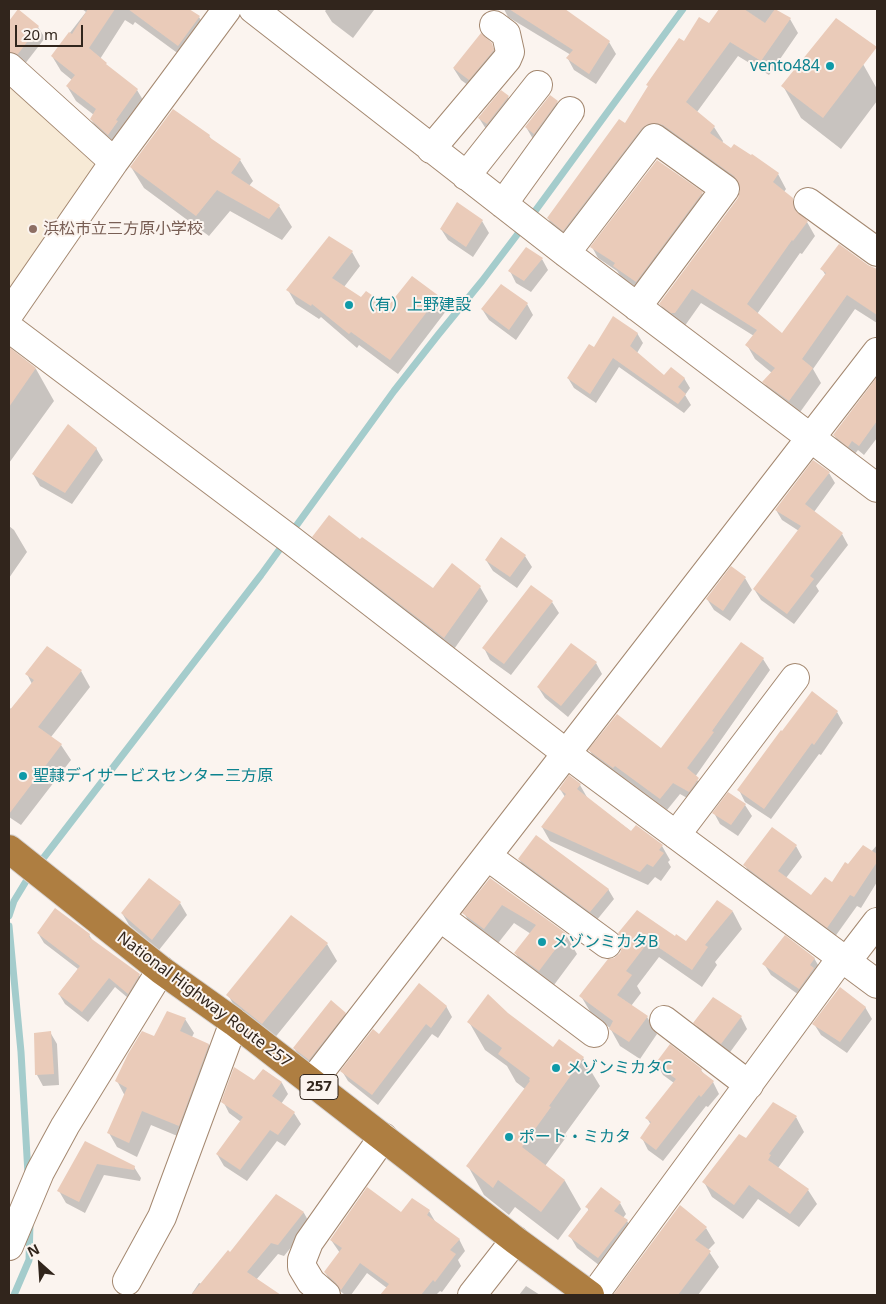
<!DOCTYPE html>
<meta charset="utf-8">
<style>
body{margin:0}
#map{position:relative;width:886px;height:1304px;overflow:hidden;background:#fbf4ef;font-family:"Noto Sans",sans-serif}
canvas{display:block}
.frame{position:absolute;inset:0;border:10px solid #31251c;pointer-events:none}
.north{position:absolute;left:15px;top:1239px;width:50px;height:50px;-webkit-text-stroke:4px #fbf4ef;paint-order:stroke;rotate:334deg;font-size:14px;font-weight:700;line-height:20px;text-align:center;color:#31251c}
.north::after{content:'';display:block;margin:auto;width:18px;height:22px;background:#31251c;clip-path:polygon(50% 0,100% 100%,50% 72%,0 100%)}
.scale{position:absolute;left:15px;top:25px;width:68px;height:22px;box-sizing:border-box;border:2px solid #31251c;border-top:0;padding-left:6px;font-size:15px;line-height:18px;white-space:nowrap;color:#31251c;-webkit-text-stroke:4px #fbf4ef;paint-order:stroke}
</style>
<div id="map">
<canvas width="886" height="1304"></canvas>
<div class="frame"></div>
<div class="north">N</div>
<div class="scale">20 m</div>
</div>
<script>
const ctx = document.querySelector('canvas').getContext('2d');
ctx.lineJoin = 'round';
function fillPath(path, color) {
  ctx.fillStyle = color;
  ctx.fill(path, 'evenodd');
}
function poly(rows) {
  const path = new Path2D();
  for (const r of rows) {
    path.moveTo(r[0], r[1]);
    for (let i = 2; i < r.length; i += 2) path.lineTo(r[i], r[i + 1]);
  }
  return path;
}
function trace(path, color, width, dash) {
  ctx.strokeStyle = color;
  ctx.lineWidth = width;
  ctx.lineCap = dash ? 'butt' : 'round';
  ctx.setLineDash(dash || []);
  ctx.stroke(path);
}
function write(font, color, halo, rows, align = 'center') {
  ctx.font = font + ' "Noto Sans","Noto Sans JP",sans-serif';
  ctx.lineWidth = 4;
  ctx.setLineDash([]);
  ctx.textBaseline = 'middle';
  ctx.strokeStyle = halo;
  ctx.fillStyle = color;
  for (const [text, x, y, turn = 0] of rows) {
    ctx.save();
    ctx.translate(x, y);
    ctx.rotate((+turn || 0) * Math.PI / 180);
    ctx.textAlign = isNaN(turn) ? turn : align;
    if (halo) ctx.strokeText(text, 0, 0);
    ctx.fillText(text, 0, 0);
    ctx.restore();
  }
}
fillPath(poly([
 [9,82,104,160,9,298]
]), '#f7ead6');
fillPath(poly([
 [82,9,187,9,199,17,208,32,187,60,135,22,133,25,125,20,100,59,108,67,137,90,146,105,117,149,100,134,91,119,94,115,76,101,67,86,72,80,61,71,52,56,86,12],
 [327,9,373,9,374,10,353,38,332,22,325,11],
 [504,9,563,9,609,42,616,54,596,84,574,70,568,59,571,55,508,17],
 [720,9,774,9,790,19,798,33,769,75,738,56,697,112,714,127,723,141,722,143,731,150,778,174,786,189,784,192,792,199,801,217,807,222,815,236,802,254,800,253,757,314,782,335,826,276,822,269,870,277,877,283,877,323,855,309,813,369,821,383,798,415,772,396,764,382,772,373,755,359,747,345,754,336,701,303,684,327,669,318,660,304,739,199,741,189,673,140,572,245,556,233,548,218,625,124,684,43,709,25],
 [18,11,38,27,45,38,24,65,9,58,9,23],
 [491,44,498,56,476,91,461,80,454,69],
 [863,64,877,89,877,101,841,149,801,118,783,86],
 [501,92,508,97,515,109,486,129,479,118],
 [557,102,564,114,541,145,533,139,526,127],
 [209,136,212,140,240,160,253,181,249,186,279,206,292,227,282,240,230,211,209,236,144,188,131,167],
 [702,193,708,204,643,292,621,277,617,271,598,258,592,247],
 [482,221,489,233,473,257,448,240,441,229],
 [352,252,360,266,344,287,362,299,388,308,438,297,446,311,398,374,359,345,357,348,321,317,319,319,296,304,288,290],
 [542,259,548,270,531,292,516,283,510,271],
 [527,304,533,315,516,340,489,320,482,309],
 [637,333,643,343,637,353,664,377,684,378,690,388,685,395,691,405,684,413,619,367,596,403,574,388,568,378],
 [9,349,36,369,54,401,9,463],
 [877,379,877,438,864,455,858,450,854,455,840,445,834,435],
 [96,448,103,460,72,504,40,486,33,474],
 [829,473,835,483,814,512,842,534,848,545,816,586,819,591,794,624,761,600,754,589,799,531,782,520,776,510],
 [9,526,14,530,27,552,9,578],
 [314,537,360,541,433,590,480,587,488,601,452,652,322,551],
 [525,556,532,567,517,588,493,571,486,560],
 [745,578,752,590,730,621,714,610,707,599],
 [552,602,559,613,511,675,490,660,484,648],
 [763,659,770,670,695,777,705,791,696,803,680,794,667,810,622,777,620,779,596,762,590,751,662,750],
 [596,663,602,674,568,717,545,698,538,687],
 [81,671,90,687,51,737,61,745,71,760,21,825,9,817,9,707,11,709,32,684,27,674],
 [837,712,843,723,821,755,819,754,771,819,745,802,739,790,783,732],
 [580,785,588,799,632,832,662,846,670,860,668,862,671,867,661,881,655,877,648,885,550,841,542,827,565,797,560,789],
 [745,805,752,816,738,836,720,824,714,813],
 [877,845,877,882,861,908,857,906,834,938,751,876,745,865,796,846,802,857,786,878,811,897,832,884,848,866,871,852],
 [519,859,608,889,614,899,596,921,524,868],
 [490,879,566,935,577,954,551,989,527,972,516,954,531,934,514,923,495,947,475,932,464,913],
 [149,880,180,903,187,915,159,950,129,925,122,913],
 [718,902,733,912,742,929,715,962,717,965,702,987,659,957,637,986,641,993,631,1006,647,1017,657,1034,640,1059,620,1046,610,1028,591,1013,581,996,621,954,624,945,623,940,675,938,687,943],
 [38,933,89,935,93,941,139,975,145,985,134,1003,115,987,88,1022,65,1004,59,994,78,969,44,943],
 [327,944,337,961,273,1040,238,1012,228,995],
 [814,958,821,970,806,1000,771,975,764,964],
 [446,1006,452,1017,438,1038,432,1034,378,1105,348,1081,342,1071,379,1036],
 [865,1007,872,1019,847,1053,821,1035,814,1024],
 [345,1013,352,1025,316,1071,301,1059,294,1048],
 [507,1014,553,1048,583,1058,600,1086,565,1134,567,1136,545,1166,565,1181,581,1209,558,1240,515,1207,509,1215,484,1195,468,1166,525,1089,516,1082,507,1066,485,1050,469,1022],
 [741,1017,747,1029,728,1055,702,1034,695,1023],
 [185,1019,194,1033,192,1037,209,1045,217,1059,187,1140,151,1125,137,1157,117,1147,109,1133,125,1096,117,1081,155,1038],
 [50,1032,57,1044,59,1085,43,1086,37,1075],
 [657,1064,701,1070,706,1077,713,1082,719,1094,708,1107,706,1106,663,1161,648,1150,642,1138,651,1125,647,1118,674,1083,663,1075],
 [264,1070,282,1083,288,1094,281,1104,294,1113,301,1124,285,1146,277,1141,247,1181,224,1166,217,1154,241,1122,229,1113,223,1101,254,1082],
 [796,1117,804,1132,778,1168,808,1190,817,1204,799,1227,758,1199,743,1219,712,1197,704,1182,746,1140],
 [86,1143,134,1167,141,1178,140,1181,104,1175,85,1213,66,1203,59,1191],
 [276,1196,304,1213,310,1224,284,1256,278,1254,256,1280,278,1295,191,1295,199,1283,202,1284,230,1254],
 [620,1203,626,1214,623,1218,627,1221,634,1232,604,1269,577,1248,570,1236,589,1211,587,1207],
 [429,1211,436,1223,459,1239,465,1251,458,1260,461,1266,442,1292,440,1291,436,1295,382,1295,387,1288,367,1273,351,1295,345,1295,332,1284,325,1272,340,1253,331,1240,402,1213],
 [706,1228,715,1243,708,1250,719,1267,698,1295,616,1295],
 [526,1286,540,1295,519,1295]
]), '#0003');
trace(poly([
 [530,218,683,9],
 [291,533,394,391,438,335,482,281,523,227],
 [38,865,261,575,285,542],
 [9,916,14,901,31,873],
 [9,926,21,1052,28,1174],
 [14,1295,29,1260,30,1223]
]), '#a4cccc', 7);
fillPath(poly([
 [18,9,39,26,18,54,9,52,9,21],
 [88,9,115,9,89,48,107,63,106,64,138,89,116,120,118,121,108,135,90,119,96,109,66,86,75,75,51,56,69,32,72,34],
 [128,9,189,9,200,16,178,46],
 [509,9,565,9,610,41,589,74,566,58,573,50],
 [719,9,744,9,765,23,775,9,791,18,761,61,730,42,686,102,715,126,710,133,731,148,734,144,751,155,752,154,779,173,773,182,793,198,794,209,808,221,793,241,792,240,747,304,782,333,826,273,820,269,839,244,868,265,877,269,877,315,847,295,802,359,813,368,789,401,762,382,775,368,745,345,757,330,692,289,675,313,671,313,659,304,738,198,740,191,739,183,734,176,663,125,656,123,648,124,642,128,563,231,547,218,619,119,625,123,648,86,646,85,679,38,684,41,699,17,709,23],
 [836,18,877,47,823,118,781,86],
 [481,33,492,43,494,50,469,80,453,68],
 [501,90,509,96,487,124,478,118],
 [550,95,558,101,534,134,525,127],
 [173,109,210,135,209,137,241,159,231,173,280,205,269,219,217,190,196,216,130,167],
 [657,160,703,192,636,282,613,266,615,263,590,247],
 [457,202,483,220,466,247,440,229],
 [329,236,353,251,332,278,361,297,366,291,388,306,412,276,439,296,390,360,351,332,349,334,312,304,311,306,286,290],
 [526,247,543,258,524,281,508,271],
 [501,284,528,303,509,330,481,309],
 [613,316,638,333,630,346,664,375,671,367,685,378,678,387,686,394,678,404,613,358,590,394,567,378,589,344,594,347],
 [9,347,36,368,9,407],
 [877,377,877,421,859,446,852,441,848,447,833,435],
 [68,424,97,448,65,493,32,474],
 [813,460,830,472,805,504,843,533,810,576,814,579,787,614,753,589,801,526,775,510],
 [329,515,360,539,362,537,433,588,452,563,481,586,444,638,312,537],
 [501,537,526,555,510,577,485,560],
 [731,566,746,577,723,611,706,599],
 [531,585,553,601,504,664,482,648],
 [741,642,764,658,712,731,714,732,687,768,699,778,689,792,673,783,660,799,615,766,613,768,588,750,617,714,661,748],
 [571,643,597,662,561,706,537,687],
 [47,646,82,670,38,727,62,744,9,814,9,711,34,680,25,674],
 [812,691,838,711,814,745,812,743,764,809,737,790,781,730,782,731],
 [569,775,581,784,577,789,631,831,636,825,663,845,659,850,664,853,653,867,647,864,640,872,541,827,566,794,559,789],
 [728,792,746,804,731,825,712,813],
 [772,827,797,845,778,871,811,895,825,877,832,882,845,862,848,864,863,845,877,854,877,862,854,897,850,895,827,928,743,865],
 [536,835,609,889,590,912,518,859],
 [149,878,181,902,152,940,121,913],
 [490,878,567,934,539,971,514,953,536,925,502,905,484,929,462,913],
 [717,900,733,911,705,945,708,947,692,970,649,941,626,971,632,975,617,995,648,1016,629,1042,609,1029,613,1021,579,996,608,959,614,958,620,953,623,945,621,938,618,933,637,910,675,936,676,934,686,941],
 [55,908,90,934,89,937,140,974,128,994,109,978,82,1012,58,994,80,966,37,933],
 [291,915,328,943,262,1024,226,995],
 [785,935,815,958,810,965,814,968,799,989,762,964],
 [419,983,447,1006,431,1028,426,1024,372,1095,340,1071,373,1029,379,1034],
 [840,987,866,1007,840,1042,812,1024],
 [488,994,508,1013,553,1047,559,1039,584,1057,549,1106,551,1107,522,1147,565,1180,541,1212,498,1180,493,1188,466,1166,530,1081,529,1080,530,1078,498,1054,502,1048,467,1022],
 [713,997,742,1016,721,1044,693,1023],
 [331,1000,346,1013,309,1060,293,1048],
 [167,1011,186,1018,180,1031,209,1044,179,1126,142,1111,129,1143,107,1133,127,1088,115,1081,128,1054,142,1031,154,1036],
 [51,1031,54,1074,35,1075,34,1033],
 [670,1044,702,1069,701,1071,714,1081,701,1097,699,1095,656,1150,640,1138,651,1122,645,1118,676,1079,655,1064],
 [234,1067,254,1080,263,1069,282,1082,272,1096,295,1112,278,1135,270,1130,240,1170,216,1154,243,1117,221,1102],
 [773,1102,797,1116,769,1154,771,1155,768,1160,809,1189,790,1214,749,1185,734,1205,702,1182,739,1134,746,1138],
 [85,1141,135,1166,134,1170,97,1164,79,1202,57,1191],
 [367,1187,401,1212,412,1198,430,1210,427,1215,460,1239,450,1250,456,1254,435,1282,433,1280,421,1295,380,1295,389,1284,360,1263,341,1290,336,1283,324,1272,342,1248,330,1240],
 [601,1187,621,1202,614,1211,628,1220,598,1258,568,1236,589,1209,585,1207],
 [276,1194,304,1212,278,1245,271,1243,247,1272,281,1295,191,1295,228,1250,230,1252],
 [680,1205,707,1227,695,1240,711,1251,678,1295,613,1295]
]), '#eacbb9');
const minor = poly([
 [253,9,566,253,877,488],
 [9,67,114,162],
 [431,149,507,59,510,52,506,34,494,25],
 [466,176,538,85],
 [808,202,877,252],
 [503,204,570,111],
 [566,253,654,138,725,189,637,307],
 [9,314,114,162,227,9],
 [9,328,291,540,579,763,877,984],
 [676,835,795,678],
 [487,856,607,944],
 [440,917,594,1033],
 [847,961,877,922],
 [664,1020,749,1085],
 [312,1082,877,352],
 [9,1246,40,1172,65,1126,161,970],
 [127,1281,162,1217,234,1022],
 [326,1295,311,1282,302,1267,302,1260,309,1242,383,1137],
 [472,1295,515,1240],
 [594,1295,842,957]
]);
const highway = poly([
 [9,849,161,970,234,1022,515,1240,590,1295]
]);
trace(minor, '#a48870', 30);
trace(highway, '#d6d3d2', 30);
trace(minor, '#fff', 28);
trace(highway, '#ae7e41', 28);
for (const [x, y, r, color] of [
 [830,66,5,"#0f9aa8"],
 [33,229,5,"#8d6e63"],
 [349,305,5,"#0f9aa8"],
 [23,776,5,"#0f9aa8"],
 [542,942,5,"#0f9aa8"],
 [556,1068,5,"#0f9aa8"],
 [509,1137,5,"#0f9aa8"]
]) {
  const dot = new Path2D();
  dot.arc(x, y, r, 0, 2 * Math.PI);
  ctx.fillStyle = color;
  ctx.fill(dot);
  trace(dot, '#fbf4ef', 2);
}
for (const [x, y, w] of [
 [319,1087,38]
]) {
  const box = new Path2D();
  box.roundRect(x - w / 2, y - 12.5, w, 25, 4);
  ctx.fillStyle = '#fbf4ef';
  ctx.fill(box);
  trace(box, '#31251c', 1);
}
write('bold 15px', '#31251c', null, [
 ["257",319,1087]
]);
write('16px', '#0d838f', '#fbf4ef', [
 ["vento484",820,66,"right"],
 ["（有）上野建設",359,305],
 ["聖隷デイサービスセンター三方原",33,776],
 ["メゾンミカタB",552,942],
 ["メゾンミカタC",566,1068],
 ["ポート・ミカタ",519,1137]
], 'left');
write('16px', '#785e54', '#fbf4ef', [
 ["浜松市立三方原小学校",43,229]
], 'left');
write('16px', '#31251c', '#fbf4ef', [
 ["National Highway Route 257",204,1000,37]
]);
</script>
